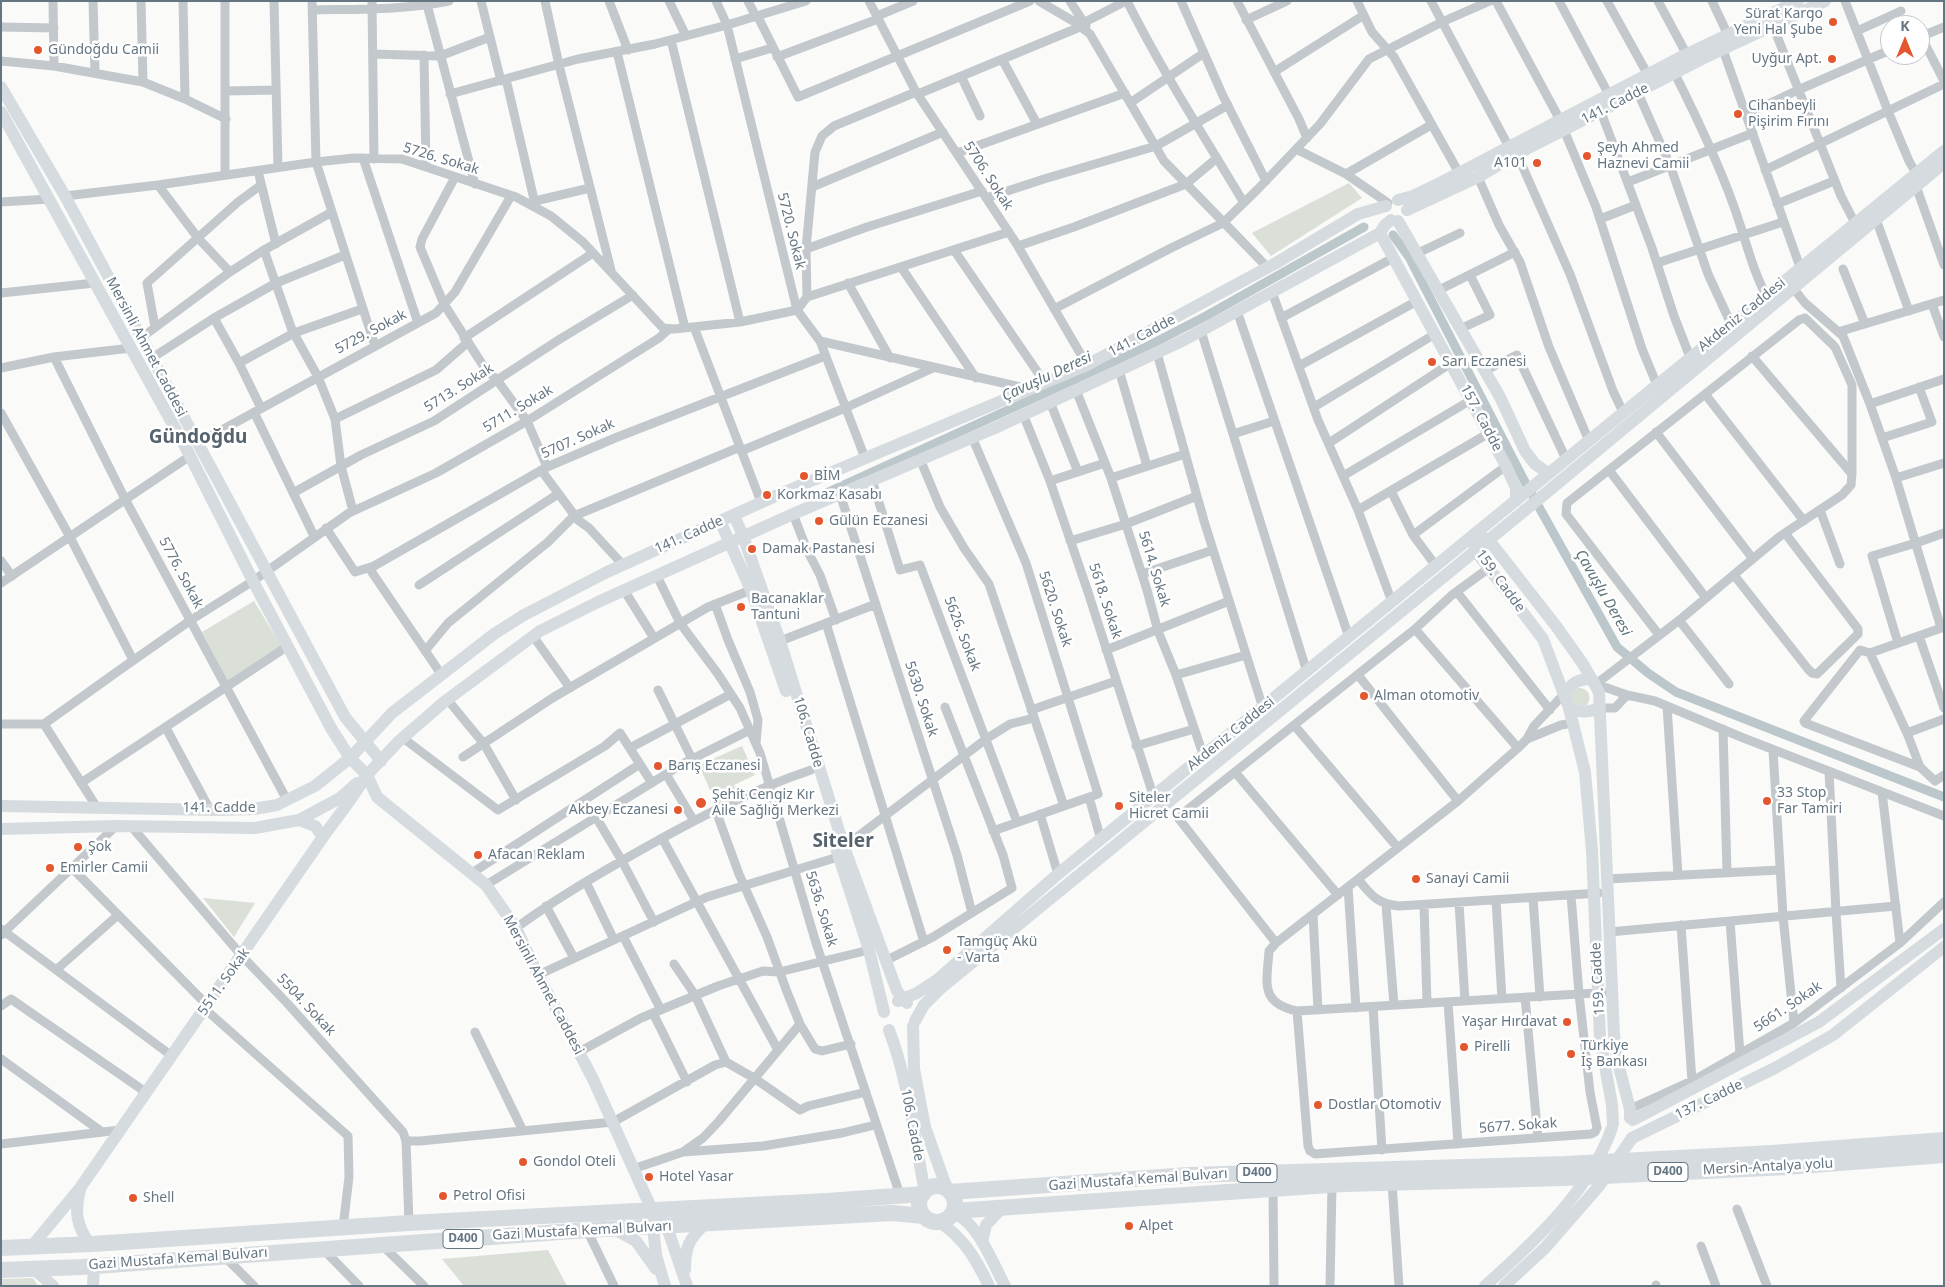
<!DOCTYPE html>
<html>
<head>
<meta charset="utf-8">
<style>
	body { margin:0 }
	#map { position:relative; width:1945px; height:1287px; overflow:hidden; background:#fafaf8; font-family:"Noto Sans",sans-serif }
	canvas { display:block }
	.frame { position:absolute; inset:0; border:2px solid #657683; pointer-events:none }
	.north { position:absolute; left:1880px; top:15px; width:50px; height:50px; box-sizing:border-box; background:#fff; border:1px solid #c1c8cd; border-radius:50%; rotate:0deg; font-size:14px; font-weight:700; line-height:20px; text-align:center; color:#657683 }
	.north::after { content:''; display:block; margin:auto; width:18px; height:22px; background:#e4572e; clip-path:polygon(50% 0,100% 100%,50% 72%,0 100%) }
</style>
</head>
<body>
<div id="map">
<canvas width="1945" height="1287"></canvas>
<div class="frame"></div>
<div class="north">K</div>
</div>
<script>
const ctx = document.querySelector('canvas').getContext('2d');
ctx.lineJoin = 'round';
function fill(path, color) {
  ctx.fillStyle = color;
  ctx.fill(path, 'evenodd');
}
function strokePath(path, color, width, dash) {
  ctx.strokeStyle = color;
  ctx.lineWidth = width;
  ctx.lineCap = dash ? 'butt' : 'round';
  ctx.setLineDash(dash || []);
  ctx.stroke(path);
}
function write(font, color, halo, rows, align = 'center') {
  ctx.font = font + ' "Noto Sans",sans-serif';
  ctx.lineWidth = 5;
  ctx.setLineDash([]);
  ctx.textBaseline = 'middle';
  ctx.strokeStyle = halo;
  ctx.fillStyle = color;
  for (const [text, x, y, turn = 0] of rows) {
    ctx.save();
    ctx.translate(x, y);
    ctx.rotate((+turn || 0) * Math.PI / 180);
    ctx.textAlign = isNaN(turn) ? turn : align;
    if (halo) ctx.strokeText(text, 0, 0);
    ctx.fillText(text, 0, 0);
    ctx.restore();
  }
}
const green = new Path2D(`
	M1349 183 1362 198 1271 256 1252 233Z
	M254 601 285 652 229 683 202 632Z
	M1577 688C1588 687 1593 696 1587 705L1575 707 1570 695Z
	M742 746 755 775 734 785 739 796 717 806 699 765Z
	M203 898 255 903 234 937Z
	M548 1250 567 1286H464L442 1259Z
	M33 1278 38 1286H1V1279Z`);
const canal = new Path2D(`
	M1393 235 1409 257 1525 482 1617 647 1648 673 1676 692 1944 797
	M824 494 1146 347 1206 316 1364 227`);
const street = new Path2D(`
	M53 1 54 66
	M93 1 95 72
	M141 1 143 82
	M183 1 185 99
	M225 1V174
	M274 1 278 167
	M312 1 316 162 375 346
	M372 1 374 159
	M426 1 475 184
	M481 1 501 81
	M545 1 559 65 611 270
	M609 1 628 50
	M669 1 686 36
	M716 1 727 25 797 310 820 341 865 458
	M748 1 756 17
	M869 1 916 92 1016 243 1087 365
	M1039 1 1073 21 1090 34 1164 161 1268 268
	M1070 1 1086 26
	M1127 1C1162 71 1204 136 1244 203
	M1181 1 1223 96 1266 181
	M1237 1 1299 119 1307 138
	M1357 1 1372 32 1394 57 1459 173
	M1431 1 1509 147
	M1496 1 1560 120
	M1559 1 1609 95
	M1607 1 1648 75
	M1658 1 1687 55
	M1712 1 1728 35
	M1845 1 1888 111 1909 161 1916 173
	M313 10C358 9 404 10 449 1
	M877 16 913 1
	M758 17 798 97 1030 1
	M1246 20 1287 1
	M1083 23 1126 1
	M1773 26 1841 196 1855 223
	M1 27 54 28
	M1857 31 1901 11
	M1921 36 1944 81
	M1920 37 1944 27
	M671 40 740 322
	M1723 50 1800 267
	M617 52 685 328
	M373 54 440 56 490 37
	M424 55 426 167
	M777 57 878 19
	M735 59 772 48
	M1002 59 1037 124
	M1 61 54 66 143 82 185 99 226 119
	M1274 72 1364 15
	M1675 74C1696 116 1717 159 1733 204 1745 236 1752 271 1769 301
	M961 76 980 116
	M506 79 536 208
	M225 91 276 90
	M1638 93 1670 165 1708 274 1731 324
	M450 94 578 59 655 44 727 25 806 1
	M918 94 1080 27
	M1130 103 1204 53
	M1601 112 1652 248 1674 316 1690 357
	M1747 114 1798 90 1890 50
	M1564 130 1596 207 1642 349 1657 385
	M1296 149 1346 174 1388 203
	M957 153 1125 93
	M1517 154 1570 274 1613 391 1623 412
	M363 158 418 323
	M1765 170 1944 84
	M258 171 276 244
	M1346 174 1431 125
	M455 177 422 239 420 247 444 304 484 367 497 380 527 421 547 467
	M1478 177 1499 225 1520 262 1549 347 1589 441
	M1628 182 1753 133
	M158 185 198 238 230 272
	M1916 186 1944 265
	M812 187 943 132
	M65 196 158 185 316 162 354 158 402 159 516 197 551 216 583 242 663 328 674 329 740 322 797 310
	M986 198 1044 179 1156 146 1228 105
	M535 201 590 188
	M1 202 49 199
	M1777 204 1834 181
	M1600 219 1636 205
	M1876 219 1909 311
	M1018 246 1074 227 1186 184 1217 158
	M806 249 867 227 982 191
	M264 250 292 330 318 377 335 419 341 466 353 511
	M954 250 1045 383
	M1418 253 1460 233
	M1657 263 1783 222
	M901 267 976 378
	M1843 269 1865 324
	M848 283 890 358
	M1793 288 1805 303 1843 336 1870 404 1896 478 1941 628
	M1439 290 1515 252
	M1272 292 1318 420 1358 510 1392 602
	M1 293 95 283
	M807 297 1009 232
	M1932 304 1944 337
	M1054 309 1171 248 1223 223 1257 190 1320 124 1369 59 1442 22 1490 1
	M797 310 807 297 806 249 815 152 822 136 834 126 916 92
	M1237 311 1349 637
	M214 318 239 363 261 408
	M1281 318 1393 258
	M155 327 147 283 238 202 261 185
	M694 327 761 502
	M1460 329 1490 315 1470 275
	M1201 331 1307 672
	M1838 332 1944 300
	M141 338 230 272 264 250 332 212
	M464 338 593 253
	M820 341 1029 389
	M1157 353 1204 521 1263 708
	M1752 356 1852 474
	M54 357 125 499 287 800
	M152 358 214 318 276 283 345 255
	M239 363 294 333 362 309
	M1299 366 1417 301
	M1 368 54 357 131 348
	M1119 370 1147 466
	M1484 371 1517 355 1566 459
	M1076 390 1111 478 1147 590 1158 631 1176 675 1204 757
	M1705 394 1804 521
	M1050 402 1078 472
	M1870 404 1944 379
	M1314 407 1435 334
	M254 412 314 536
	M1 413 70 537 133 660
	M1023 414 1050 481 1088 592 1154 798
	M335 419 436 370 467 343
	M1656 432 1753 559
	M1233 434 1274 421
	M972 437 1026 563 1098 794 993 831
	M1882 438 1932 422 1919 387
	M198 443 436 313 455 292 511 196
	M1329 443 1451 363
	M741 451 845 408 933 368
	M920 459 940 507 964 548 989 584 1064 806
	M541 470 578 520 589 528 623 565
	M1609 470 1706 598
	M1343 476 1471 400
	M1111 478 1185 454
	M1896 478 1944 463
	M872 480 900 570 920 565 1017 822
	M1050 481 1105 463
	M1391 491 1413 535 1436 566
	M293 493 361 455 434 421 560 339 633 295
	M840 494 957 855 972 913
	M1358 510 1489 433
	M1820 510 1840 564
	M793 514 807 550 820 575 836 620
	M326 528 355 572 374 566 547 467 615 438 825 356
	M1413 535 1506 466
	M1070 541 1126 524 1197 496
	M1 561 12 576
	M369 568 441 674
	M1142 574 1213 550
	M1734 575 1808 669 1812 673 1817 674 1858 634V629L1785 533
	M657 576 680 623 718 674 740 708 760 753 816 943 900 1195
	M1 583 190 456
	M419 585 558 494
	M624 590 654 638
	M1457 592 1550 710
	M715 604 728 640 750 692 758 720 756 743
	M1679 620 1729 684
	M826 623 924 942
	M1415 629 1518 748
	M533 636 570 688
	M1919 636 1944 708
	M780 641 876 604
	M1898 643 1872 556 1916 543 1944 533
	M1106 650 1229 601
	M425 651 448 623 548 542 574 516 740 447
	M1870 653 1907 733 1920 767 1935 781 1944 775
	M1176 675 1246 655
	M1358 675 1458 801
	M1596 684 1682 618 1779 537 1842 495 1851 485 1852 474V385L1835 347 1805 318 1799 320 1567 503 1566 514 1659 635
	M1596 684 1627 695 1655 701 1741 737 1944 816
	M658 690 692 759
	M1564 694 1534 726 1527 739 1518 748 1458 801 1276 943 1269 951C1267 982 1259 1003 1297 1011L1612 992
	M447 699 484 744 516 800
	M1667 706 1678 875
	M1599 708H1615L1627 695
	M1031 710 1116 681
	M1 724H44L121 669 191 620 253 581 349 513 436 473 527 421 659 338 669 329
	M44 724 96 806
	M1294 725 1398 848
	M166 728 210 810
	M1723 729 1727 872
	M1907 733 1944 719
	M403 738 498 810 605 746 620 733 652 783
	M1527 739 1561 725 1573 723
	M1136 746 1194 729
	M630 748 731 694
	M1773 750 1783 916 1794 1023
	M463 757 554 697 708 607 751 590
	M1920 767 1805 723 1804 721 1860 650 1870 653 1944 627
	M1829 771 1836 912 1841 988
	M1235 772 1338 895
	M666 774 694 821
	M81 783 288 646
	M1882 792 1900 943
	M1089 797 1101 840
	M716 811 739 874 767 937 787 992 800 1024 815 1049 822 1051 851 1044
	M1040 814 1058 874
	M596 817 622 861 654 922
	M131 826 242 956 287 1003 403 1132 406 1141 409 1223
	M662 838 778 1050
	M844 847 986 739 1010 724 1034 718
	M73 869 207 1005
	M472 873 640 764
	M1358 879C1371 895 1377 904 1399 906L1599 893
	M1607 879 1780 870
	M586 882 614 940
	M486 885 684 763 750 730
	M1348 887 1356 1008
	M1533 898 1540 997
	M1496 900 1502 999
	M1459 903 1465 1001
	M1386 905 1394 1005
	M1424 905 1427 1003
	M546 906 574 958
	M1313 915 1318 1010
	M1730 921 1740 1054
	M1681 925 1692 1081
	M516 928C555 899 597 875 639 851 694 820 751 790 811 770
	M1 929 172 1056
	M1609 932 1896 906
	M1 935 116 826
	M623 936 661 1010
	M1276 943 1179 819 1187 810 1415 629 1452 595 1489 568
	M885 961 933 937 1012 888 1003 855 945 707
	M674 964 695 995 726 1062
	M56 970 118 915
	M538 975 707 897 838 857
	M1525 997 1538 1138
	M1448 1002 1458 1144
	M1 1006 11 999 147 1093
	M1373 1007 1382 1150
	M205 1009 348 1136 349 1177 343 1227
	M1297 1011 1308 1146 1310 1151 1315 1154 1591 1134 1595 1132 1597 1128 1590 1092 1579 994 1571 895
	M653 1013 687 1082
	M475 1032 523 1131
	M579 1052 641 1018 718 986 763 971 779 972 869 950
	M1 1059 102 1132
	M1630 1109 1696 1079 1794 1023 1900 943 1944 902
	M406 1141H420L613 1122 715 1065 726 1062 754 1078 800 1110 808 1106 866 1092
	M1 1144 120 1130
	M683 1152 703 1138 719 1121 800 1024
	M633 1169 683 1152 763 1146 842 1133 875 1125
	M1392 1183 1399 1286
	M1273 1189 1274 1286
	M1737 1209 1767 1286
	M587 1230 614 1286
	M383 1246 424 1286
	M1701 1246 1716 1286
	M323 1249 359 1286
	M224 1256 254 1286
	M1330 1286 1332 1185
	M1656 1286V1285`);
const secondary = new Path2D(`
	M1 87 65 196 345 717 381 761
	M1 112 187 450 253 581 331 728 350 758 367 775 398 742 444 702 540 631 598 602 793 514 997 427 1184 340 1380 233 1385 225 1391 220
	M1398 200 1413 196 1436 185 1677 59 1798 1
	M1407 210 1478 177 1517 154 1708 56 1825 1
	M1398 221 1500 397 1525 451 1535 464 1548 473
	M1380 233 1506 466 1516 488V501
	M734 515 743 536 780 641 844 847 897 991 907 1003
	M720 521 751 590 786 691
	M1564 694C1572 683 1577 679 1592 679
	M1569 709C1581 712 1588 713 1599 708
	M367 775 377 797 486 885 516 928 538 975 593 1079 652 1210 667 1227 687 1286
	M1 806 219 810 254 809 277 805 315 786 350 758 392 713 494 634 524 615 607 572 780 494 1087 365 1276 263 1358 214 1386 206
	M299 820 315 826 323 837
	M1 829 116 826 255 828 299 820 340 798 357 783
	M837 851 869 950 884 1012
	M898 1001 917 993 937 980 1058 874 1944 151
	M915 1021 924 1005 941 988 1546 493 1944 163
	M913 1026 914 1069 925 1127 947 1189
	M889 1030C909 1082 914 1138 925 1192
	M1633 1120 1819 1022 1944 929
	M1613 1124 1612 1105 1600 1038 1592 851 1585 772 1569 708 1543 639 1475 550 1473 537 1488 539 1556 626 1583 664 1599 692 1614 1035 1618 1063 1630 1109V1118
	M80 1190C74 1212 77 1227 90 1244
	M953 1213C957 1215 963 1218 966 1221 982 1235 995 1267 1005 1286
	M652 1218 656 1255 665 1286
	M939 1222C964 1238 976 1259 989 1286
	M614 1229 636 1241 656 1269
	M982 1242 986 1225 1002 1208
	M32 1246 80 1188 323 837 351 799 367 775
	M34 1269 53 1286
	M685 1270C685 1246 689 1239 706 1223
	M93 1286 94 1265
	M1485 1286C1535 1241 1589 1192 1612 1128
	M1504 1286 1545 1248 1599 1186 1632 1138 1775 1068 1833 1035 1944 947`);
const highway = new Path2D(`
	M919 1204a18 18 0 1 1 36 0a18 18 0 1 1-36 0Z
	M950 1192 1189 1175 1566 1164 1772 1153 1944 1140
	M954 1211 1344 1184 1563 1178 1787 1167 1944 1155
	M1 1248 92 1244 409 1223 827 1201 923 1194
	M1 1270 82 1267 587 1230 892 1213 924 1216`);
const markers = [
	[1833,22,5,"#e4572e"],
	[38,50,5,"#e4572e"],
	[1832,59,5,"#e4572e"],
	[1738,114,5,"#e4572e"],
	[1587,156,5,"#e4572e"],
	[1537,163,5,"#e4572e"],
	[1432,362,5,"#e4572e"],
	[804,476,5,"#e4572e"],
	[767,495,5,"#e4572e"],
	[819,521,5,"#e4572e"],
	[752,549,5,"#e4572e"],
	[741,607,5,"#e4572e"],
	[1364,696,5,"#e4572e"],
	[658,766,5,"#e4572e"],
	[1767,801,5,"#e4572e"],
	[701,803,6,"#e4572e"],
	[1119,806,5,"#e4572e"],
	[678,810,5,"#e4572e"],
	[78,847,5,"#e4572e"],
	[478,855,5,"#e4572e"],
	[50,868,5,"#e4572e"],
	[1416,879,5,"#e4572e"],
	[947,950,5,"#e4572e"],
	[1567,1022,5,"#e4572e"],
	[1464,1047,5,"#e4572e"],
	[1571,1054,5,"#e4572e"],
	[1318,1105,5,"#e4572e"],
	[523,1162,5,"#e4572e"],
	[649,1177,5,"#e4572e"],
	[443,1196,5,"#e4572e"],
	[133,1198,5,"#e4572e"],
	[1129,1226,5,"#e4572e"]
];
const shields = [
	[1668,1172,40],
	[1257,1173,40],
	[463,1239,40]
];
const shieldNames = [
	["D400",1668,1172],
	["D400",1257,1173],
	["D400",463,1239]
];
const poiNames = [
	["Sürat Kargo",1823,14,"right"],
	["Yeni Hal Şube",1823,30,"right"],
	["Gündoğdu Camii",48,50],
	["Uyğur Apt.",1822,59,"right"],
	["Cihanbeyli",1748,106],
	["Pişirim Fırını",1748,122],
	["Şeyh Ahmed",1597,148],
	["Haznevi Camii",1597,164],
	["A101",1527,163,"right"],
	["Sarı Eczanesi",1442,362],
	["BİM",814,476],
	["Korkmaz Kasabı",777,495],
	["Gülün Eczanesi",829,521],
	["Damak Pastanesi",762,549],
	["Bacanaklar",751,599],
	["Tantuni",751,615],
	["Alman otomotiv",1374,696],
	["Barış Eczanesi",668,766],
	["33 Stop",1777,793],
	["Far Tamiri",1777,809],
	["Şehit Cengiz Kır",712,795],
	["Aile Sağlığı Merkezi",712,811],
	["Siteler",1129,798],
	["Hicret Camii",1129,814],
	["Akbey Eczanesi",668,810,"right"],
	["Şok",88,847],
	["Afacan Reklam",488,855],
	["Emirler Camii",60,868],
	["Sanayi Camii",1426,879],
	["Tamgüç Akü",957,942],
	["- Varta",957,958],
	["Yaşar Hırdavat",1557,1022,"right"],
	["Türkiye",1581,1046],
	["İş Bankası",1581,1062],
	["Pirelli",1474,1047],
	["Dostlar Otomotiv",1328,1105],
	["Gondol Oteli",533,1162],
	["Hotel Yasar",659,1177],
	["Petrol Ofisi",453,1196],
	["Shell",143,1198],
	["Alpet",1139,1226]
];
const streetNames = [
	["141. Cadde",1615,104,-27],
	["5726. Sokak",441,159,17],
	["5706. Sokak",988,176,57],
	["5720. Sokak",791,231,76],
	["Akdeniz Caddesi",1742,315,-39],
	["5729. Sokak",371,332,-28],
	["141. Cadde",1142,336,-28],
	["Mersinli Ahmet Caddesi",146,347,62],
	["5713. Sokak",459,388,-32],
	["5711. Sokak",518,409,-31],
	["157. Cadde",1481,418,62],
	["5707. Sokak",578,439,-24],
	["141. Cadde",689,535,-24],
	["5614. Sokak",1154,569,73],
	["5776. Sokak",181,573,62],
	["159. Cadde",1500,581,54],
	["5618. Sokak",1105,601,72],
	["5620. Sokak",1055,609,72],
	["5626. Sokak",962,634,69],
	["5630. Sokak",921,699,72],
	["106. Cadde",808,732,73],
	["Akdeniz Caddesi",1231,734,-39],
	["141. Cadde",219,808],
	["5636. Sokak",821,909,73],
	["159. Cadde",1598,979,-93],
	["5511. Sokak",224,982,-55],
	["Mersinli Ahmet Caddesi",543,985,62],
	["5504. Sokak",306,1005,47],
	["5661. Sokak",1788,1007,-34],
	["137. Cadde",1709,1100,-26],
	["106. Cadde",912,1125,79],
	["5677. Sokak",1518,1126,-4],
	["Mersin-Antalya yolu",1768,1167,-3],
	["Gazi Mustafa Kemal Bulvarı",1138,1180,-4],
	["Gazi Mustafa Kemal Bulvarı",582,1231,-3],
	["Gazi Mustafa Kemal Bulvarı",178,1259,-4]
];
const waterNames = [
	["Çavuşlu Deresi",1047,377,-25],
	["Çavuşlu Deresi",1603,593,60]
];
const districtNames = [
	["Gündoğdu",198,438],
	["Siteler",843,842]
];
fill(green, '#dadfd7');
strokePath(canal, '#bbc7cb', 9);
strokePath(street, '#c3c8cc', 9);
strokePath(secondary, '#d6dbdf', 12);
strokePath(highway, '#d6dbdf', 16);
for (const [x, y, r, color] of markers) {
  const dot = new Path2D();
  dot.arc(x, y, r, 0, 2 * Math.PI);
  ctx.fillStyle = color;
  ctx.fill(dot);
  strokePath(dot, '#fff', 2);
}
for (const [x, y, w] of shields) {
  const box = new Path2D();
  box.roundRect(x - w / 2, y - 9.5, w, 19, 4);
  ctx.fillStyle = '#fff';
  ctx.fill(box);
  strokePath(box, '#657683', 1);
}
write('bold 12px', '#657683', null, shieldNames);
write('14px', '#657683', '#fff', poiNames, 'left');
write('14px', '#657683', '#fff', streetNames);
write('italic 15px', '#60757c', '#fff', waterNames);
write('bold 19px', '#57646e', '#fff', districtNames);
</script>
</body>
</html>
